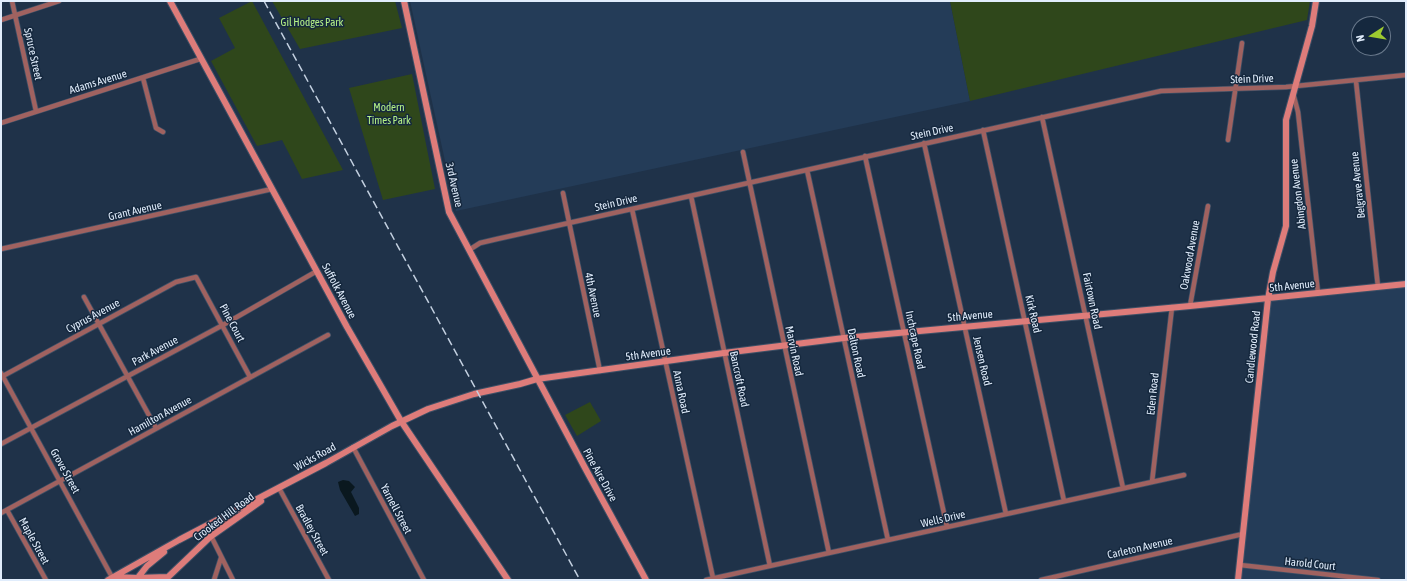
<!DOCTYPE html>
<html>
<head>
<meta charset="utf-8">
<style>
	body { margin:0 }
	#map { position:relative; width:1407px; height:581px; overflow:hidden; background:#1f3249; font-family:"Asap Condensed",sans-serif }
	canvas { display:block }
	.frame { position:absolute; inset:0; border:2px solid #e1edfc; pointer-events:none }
	.north { position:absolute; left:1351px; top:16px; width:40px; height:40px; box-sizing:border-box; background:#15283e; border:1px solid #67778a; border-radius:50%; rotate:258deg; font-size:11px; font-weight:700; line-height:16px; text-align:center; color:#e1edfc }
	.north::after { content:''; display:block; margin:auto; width:14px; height:18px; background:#9dca30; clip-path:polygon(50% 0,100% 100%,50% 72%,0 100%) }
</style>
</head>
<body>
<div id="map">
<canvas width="1407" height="581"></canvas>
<div class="frame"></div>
<div class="north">N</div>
</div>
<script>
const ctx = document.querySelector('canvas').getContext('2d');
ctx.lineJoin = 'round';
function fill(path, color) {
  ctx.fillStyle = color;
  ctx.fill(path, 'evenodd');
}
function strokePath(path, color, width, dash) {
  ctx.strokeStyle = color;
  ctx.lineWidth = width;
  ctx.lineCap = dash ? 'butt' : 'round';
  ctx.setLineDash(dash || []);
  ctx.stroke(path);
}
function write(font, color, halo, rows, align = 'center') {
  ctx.font = font + ' "Asap Condensed",sans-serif';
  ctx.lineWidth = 3;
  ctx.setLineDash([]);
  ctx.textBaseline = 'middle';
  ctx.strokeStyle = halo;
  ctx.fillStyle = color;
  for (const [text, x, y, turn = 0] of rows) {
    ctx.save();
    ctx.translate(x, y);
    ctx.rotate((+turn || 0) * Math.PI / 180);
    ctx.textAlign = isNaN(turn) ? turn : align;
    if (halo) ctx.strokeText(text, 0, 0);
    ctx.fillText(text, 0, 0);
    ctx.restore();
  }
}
const built = new Path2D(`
	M410 1H950L970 101 456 211Z
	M1406 284V580H1238L1268 299Z`);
const green = new Path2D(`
	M252 1 343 170 302 179 282 140 257 146 211 61 235 48 219 18Z
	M272 1H395L402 28 300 49Z
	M950 1H1310L1307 20 970 101Z
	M412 74 435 189 383 200 349 88Z
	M590 402 601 421 577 436 565 415Z`);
const water = new Path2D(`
	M343 480 349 481 355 487 351 492 359 508V514L355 516 340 490 338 482Z`);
const street = new Path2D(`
	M12 1 36 111
	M1 20 59 1
	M143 78 156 128 163 132
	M1356 81 1378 287
	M1293 93 1298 112 1318 293
	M1042 117 1123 488
	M1 123 200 59
	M983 130 1064 501
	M1228 140 1242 43
	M924 143 1006 514
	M743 152 829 553
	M865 156 947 527
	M807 170 888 540
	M563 193 600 371
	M691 196 770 566
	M632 209 713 578
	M1 249 272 189
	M469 250 480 243 497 239 1161 91 1286 87 1406 75
	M84 297 156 428
	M1190 306 1208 206
	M1 373 112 577
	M1 377 176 282 196 277 250 377
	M1 444 223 325 317 271
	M353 447 424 580
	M1152 482 1172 307
	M279 488 329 580
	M7 510 46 580
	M1 513 328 335
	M1240 565 1378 580
	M214 580 221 558
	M233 580 209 532 234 514
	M706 580 1184 475
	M1041 580 1243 534`);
const secondary = new Path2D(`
	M170 1 347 327 401 421 508 580
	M404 1 449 212 584 466 646 580
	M114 577 137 578 168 577
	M108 580 179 540 326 463 392 426 428 409 474 394 520 384 537 379 724 353 844 338 1190 306 1406 284
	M136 580 147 566 164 552
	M165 580 210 537 261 501
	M1238 580 1268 299 1273 272 1286 226V120L1312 26 1316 1`);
const rail = new Path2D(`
	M264 1 580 580`);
const parkNames = [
	["Gil Hodges Park",312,23],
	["Modern",389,108],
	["Times Park",389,121]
];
const streetNames = [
	["Spruce Street",33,54,78],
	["Stein Drive",1252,79,-2],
	["Adams Avenue",98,82,-17],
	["Stein Drive",932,132,-12],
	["3rd Avenue",454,185,77],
	["Belgrave Avenue",1358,185,-96],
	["Abingdon Avenue",1298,194,-97],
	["Stein Drive",616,203,-13],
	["Grant Avenue",135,211,-13],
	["Oakwood Avenue",1190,255,-80],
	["5th Avenue",1292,286,-6],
	["Suffolk Avenue",339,291,62],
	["4th Avenue",593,295,78],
	["Fairtown Road",1092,301,78],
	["Kirk Road",1033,314,77],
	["Cyprus Avenue",93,316,-28],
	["5th Avenue",970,316,-5],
	["Pine Court",232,323,62],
	["Inchcape Road",915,340,78],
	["Candlewood Road",1253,347,-84],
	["Park Avenue",155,351,-28],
	["Marvin Road",794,351,78],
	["Dalton Road",856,353,78],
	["5th Avenue",648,354,-8],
	["Jensen Road",982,361,77],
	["Bancroft Road",739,379,78],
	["Anna Road",681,392,78],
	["Eden Road",1153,394,-84],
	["Hamilton Avenue",160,416,-29],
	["Wicks Road",315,457,-29],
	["Grove Street",65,471,61],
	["Pine Aire Drive",600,475,61],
	["Yarnell Street",396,509,62],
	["Crooked Hill Road",224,517,-37],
	["Wells Drive",943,519,-13],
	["Bradley Street",312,530,61],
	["Maple Street",34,541,61],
	["Carleton Avenue",1140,548,-13],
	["Harold Court",1310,564,6]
];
fill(built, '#243c58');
fill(green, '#2f471b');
fill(water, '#0a181f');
strokePath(street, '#3e5066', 6);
strokePath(secondary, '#3e5066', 8);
strokePath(street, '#a06260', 4.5);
strokePath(secondary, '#de7c7a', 6);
strokePath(rail, '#c3d0e0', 1.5, [8, 4]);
write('11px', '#b5f186', '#15283e', parkNames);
write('11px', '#e1edfc', '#15283e', streetNames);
</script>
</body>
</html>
